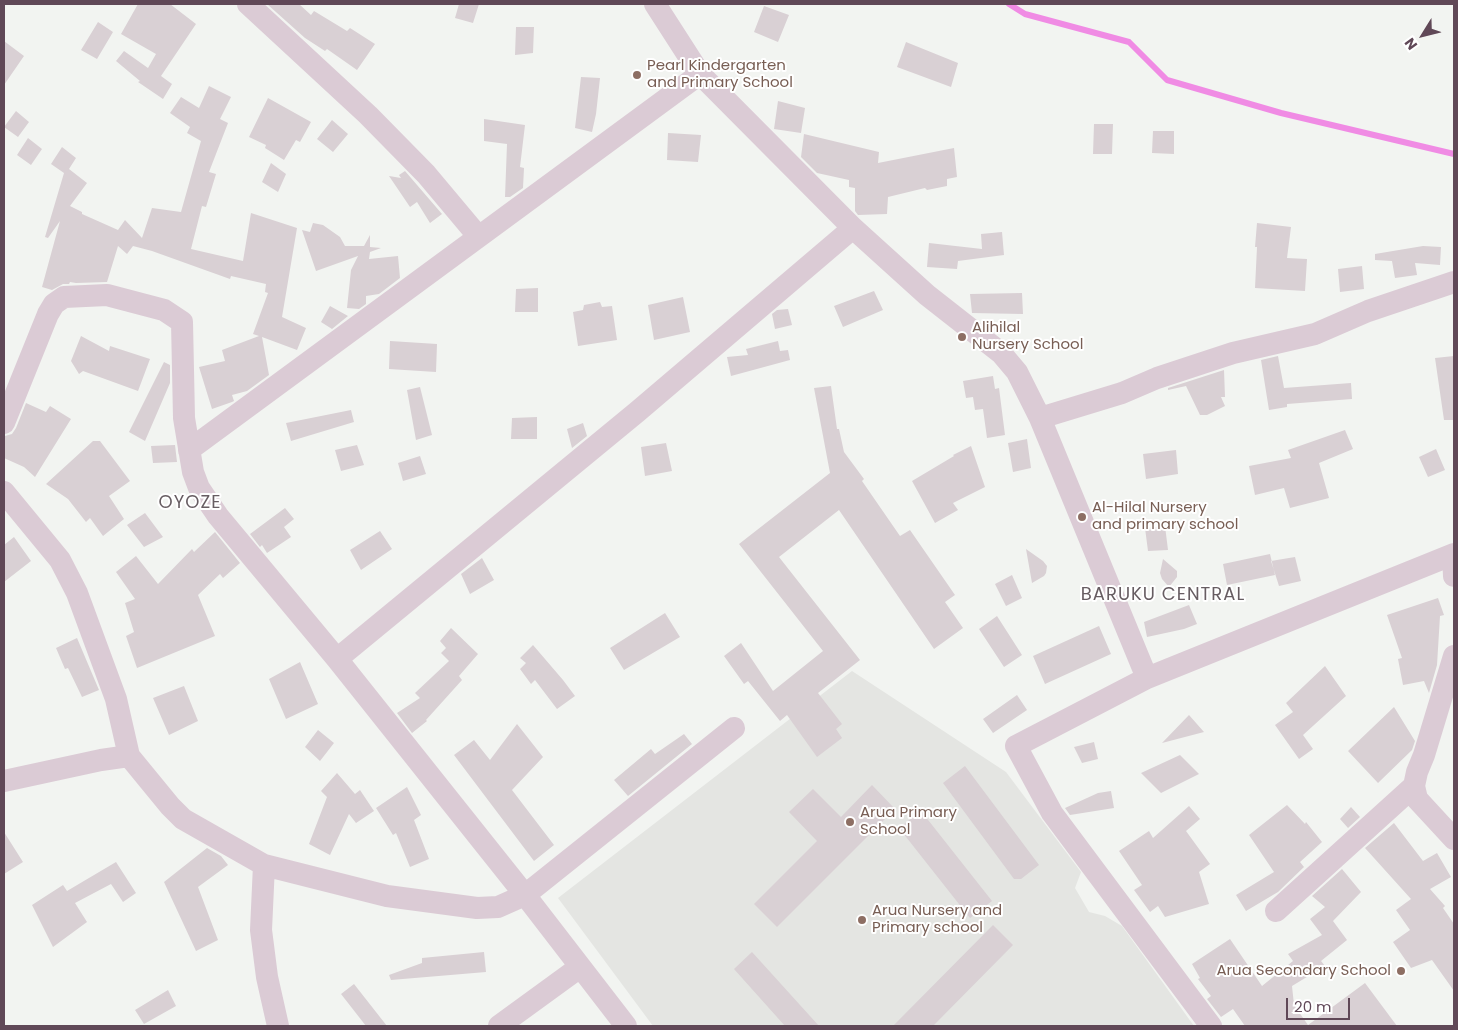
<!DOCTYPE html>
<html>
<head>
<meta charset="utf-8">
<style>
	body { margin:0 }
	#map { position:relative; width:1458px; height:1030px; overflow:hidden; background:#f2f4f1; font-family:Poppins,sans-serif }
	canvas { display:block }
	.frame { position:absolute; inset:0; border:5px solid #604857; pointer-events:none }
	.north { position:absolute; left:1398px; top:10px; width:50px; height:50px; -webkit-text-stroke:4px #fff; paint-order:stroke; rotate:234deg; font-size:14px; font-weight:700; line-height:20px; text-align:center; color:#604857 }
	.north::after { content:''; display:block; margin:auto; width:18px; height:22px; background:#604857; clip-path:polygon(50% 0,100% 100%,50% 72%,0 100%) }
	.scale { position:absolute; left:1286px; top:998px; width:64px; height:22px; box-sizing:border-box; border:2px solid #604857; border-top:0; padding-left:6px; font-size:15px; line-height:18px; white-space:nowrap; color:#604857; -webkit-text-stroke:4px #fff; paint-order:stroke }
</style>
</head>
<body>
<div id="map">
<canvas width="1458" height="1030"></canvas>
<div class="frame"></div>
<div class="north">N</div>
<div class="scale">20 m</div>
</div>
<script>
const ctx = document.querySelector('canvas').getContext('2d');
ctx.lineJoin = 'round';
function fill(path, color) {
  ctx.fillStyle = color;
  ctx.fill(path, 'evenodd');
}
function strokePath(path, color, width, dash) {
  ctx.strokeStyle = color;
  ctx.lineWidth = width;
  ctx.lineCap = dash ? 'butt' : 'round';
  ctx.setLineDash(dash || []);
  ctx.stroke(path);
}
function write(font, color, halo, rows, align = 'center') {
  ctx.font = font + ' Poppins,sans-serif';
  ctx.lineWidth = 4;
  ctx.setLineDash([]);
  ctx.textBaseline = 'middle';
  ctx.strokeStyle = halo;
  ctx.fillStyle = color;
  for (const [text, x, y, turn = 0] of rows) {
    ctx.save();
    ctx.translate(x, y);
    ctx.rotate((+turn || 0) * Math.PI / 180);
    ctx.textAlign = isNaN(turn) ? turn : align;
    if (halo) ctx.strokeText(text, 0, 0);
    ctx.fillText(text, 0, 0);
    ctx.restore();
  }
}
const education = new Path2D(`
	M852 671 1006 772 1081 872 1075 888 1089 912 1105 916 1122 926 1194 1026H653L558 898Z`);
const stream = new Path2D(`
	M1009 4 1025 14 1129 42 1167 80 1281 113 1454 154`);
const building = new Path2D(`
	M138 4H170L196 24 161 76 172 84 163 99 138 82 140 81 116 61 124 51 148 68 156 54 121 34Z
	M267 4H299L311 15 314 11 347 31 350 28 375 44 357 70 327 49 325 51 305 38Z
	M459 4H479L473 23 455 18Z
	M764 6 789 15 778 42 754 32Z
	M98 22 113 32 97 59 81 50Z
	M516 27H534L533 53 515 55Z
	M4 41 24 56 4 85Z
	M906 42 958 63 951 87 897 67Z
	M581 77 600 78 596 114 592 132 575 128Z
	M209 86 231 97 220 119 228 123 209 172 216 174 206 207 202 206 191 249 243 261 251 213 297 228 282 317 306 328 297 350 262 337 269 375 247 391 232 395 234 401 232 402 212 409 199 367 225 361 222 350 259 336 253 334 268 293 265 292 266 284 231 276 230 279 152 251 133 246 127 254 118 246 107 282 76 283 70 282 69 284H63L52 290 42 287 60 221 48 238 45 237 64 173 51 164 62 147 76 158 69 169 87 183 70 206 82 212V214L118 230 125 220 142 238 152 208 181 212 201 141 187 133 190 127 170 113 181 97 199 108Z
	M268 98 311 122 300 142 296 140 284 160 265 148 266 145 249 137Z
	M778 101 805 108 801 133 774 129Z
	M16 111 29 122 18 137 4 127Z
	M484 119 525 125 520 167 524 168 523 188 510 197H505L507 144 484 141Z
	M332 120 348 134 333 152 317 139Z
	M1094 124H1113L1112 154H1093Z
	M1153 131H1174V154L1152 153Z
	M668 133 701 135 698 162 667 160Z
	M804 134 879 152 878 163 954 148 957 177 947 179V186L927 190 925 188 888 197 887 214 858 215 855 211V188L849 187V180L817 173 801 157Z
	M28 138 42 149 31 165 17 155Z
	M271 163 286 174 278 192 262 182Z
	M405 171 442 214 430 223 417 202 410 207 389 176 401 178 399 175Z
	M313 223 323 225 340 237 345 246H364L370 235V247L381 248 370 252 369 259 398 256 400 278 379 294 366 296V304L359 309 347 308 351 270 358 256 316 271 302 230 310 232Z
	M1257 223 1291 227 1287 258 1307 259 1305 291 1255 288 1257 247H1255Z
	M1002 232 1004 255 958 261 957 269 927 267 929 243 982 249 981 234Z
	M1423 246 1441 247 1440 265 1415 263 1417 275 1395 278 1392 261 1375 260V254Z
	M1362 266 1364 289 1340 292 1338 269Z
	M538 288V312H515L516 289Z
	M874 291 883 310 843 327 834 306Z
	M1022 293 1023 314 972 313 970 294Z
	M683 297 690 332 654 340 648 305Z
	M600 302 602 307 612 306 617 340 578 346 573 312 583 310 584 305Z
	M330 306 348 316 332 329 321 322Z
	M788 309 792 325 775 329 772 314 777 310Z
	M81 336 109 351 110 346 150 359 138 391 83 371 79 374 71 361Z
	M390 341 437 344 436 372 389 369Z
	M778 341 780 351 788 350 790 360 731 376 727 357 748 355 746 349Z
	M1278 356 1284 388 1351 383 1352 399 1287 404V407L1269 410 1261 360Z
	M1454 356V420H1444L1435 358Z
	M164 362 170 365V383L145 441 129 432Z
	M1224 370 1225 397H1221L1225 406 1207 415H1200L1186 386 1168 390V388Z
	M993 376 995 389 999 388 1005 435 987 438 983 409 975 410 973 397 966 398 963 381Z
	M831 386 837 429H839L844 452 864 479 862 481 900 536 910 530 955 595 945 602 963 628 934 649 839 510 779 557 860 660 818 693 842 724 836 729 842 738 817 757 787 715 780 721 748 681 744 684 724 656 741 643 773 691 823 651 739 544 830 473 814 388Z
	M420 387 432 435 416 440 407 390Z
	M26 403 46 412 50 406 71 419 35 477 24 467 4 458V440L5 436 12 434 16 428Z
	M351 410 354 422 291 441 286 423Z
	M537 417V439H511L512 418Z
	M583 423 587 436 572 448 567 429Z
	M1345 430 1353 449 1319 463 1329 498 1290 508 1284 488 1255 495 1249 466 1291 458 1288 450Z
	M1027 439 1031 468 1013 472 1008 443Z
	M93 441H100L130 481 109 496 124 519 103 536 90 518 86 522 68 499 46 484Z
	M666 443 672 471 645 476 641 447Z
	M175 445 177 462 153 463 151 446Z
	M357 445 364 465 341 471 335 450Z
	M971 446 985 487 953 503 958 510 935 523 912 481 954 456 953 455Z
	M1436 449 1445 470 1428 477 1419 457Z
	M1176 450 1178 474 1146 479 1143 454Z
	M420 456 426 474 403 481 398 463Z
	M285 508 294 519 284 527 291 537 267 553 262 545 260 547 250 534Z
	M145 513 163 537 144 547 127 525Z
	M1165 526 1168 550 1148 551 1145 528Z
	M380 531 392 549 361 570 350 550Z
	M215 532 240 563 223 578 220 574 198 595 215 636 137 668 126 636 134 632 125 603 135 599 116 572 136 556 158 584 192 549 194 552Z
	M14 537 31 561 4 582V545Z
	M1026 549 1043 561 1047 566 1046 573 1044 576 1032 583Z
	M1270 554 1275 575 1227 585 1223 564Z
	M1295 557 1301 581 1279 586 1271 561Z
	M482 558 494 580 470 594 461 574Z
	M1163 559 1177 571V577L1169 587 1162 579 1160 573Z
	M1012 575 1022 598 1006 606 995 584Z
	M1438 598 1444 615 1440 616 1437 665 1429 693 1424 681 1403 685 1398 659 1402 658 1387 615Z
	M1189 605 1197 624 1184 629 1147 637 1144 622Z
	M665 613 680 637 624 670 610 648Z
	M997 616 1022 655 1004 667 979 629Z
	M1099 626 1111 654 1045 684 1033 656Z
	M451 628 478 654 459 676 462 680 426 720 427 721 412 733 397 713 420 698 415 693 449 661 441 653 446 648 440 641Z
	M77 638 99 690 82 697 68 668 65 669 56 648Z
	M533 645 563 680 575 696 557 709 535 680 531 684 520 669 526 663 520 658Z
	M300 662 318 704 286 719 269 679Z
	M1325 666 1346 696 1303 735 1313 749 1299 759 1275 725 1293 712 1286 703Z
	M184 686 198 721 169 735 153 698Z
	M1017 695 1027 710 993 733 983 719Z
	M1394 707 1415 741 1412 750 1378 783 1348 751Z
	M1189 715 1204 732 1162 743Z
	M517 724 543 757 512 790 554 845 534 861 454 755 474 740 490 760Z
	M318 730 334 743 320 761 305 747Z
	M684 734 692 744 628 796 614 780 651 749 655 754Z
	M1094 742 1098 759 1082 763 1074 747Z
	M1180 755 1199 774 1161 793 1141 773Z
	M965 766 1039 865 1021 879H1014L943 783Z
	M337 773 355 794 360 790 374 811 356 823 349 814 330 855 309 844 327 797 321 791Z
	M872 785 895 809 777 927 754 904 817 841 789 812 813 789 841 817Z
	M407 787 421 815 414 820 429 859 410 867 396 833 393 835 376 808Z
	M1111 791 1114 808 1070 815 1065 808 1098 793Z
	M1287 805 1305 824 1306 822 1322 842 1300 862 1304 867 1278 892 1246 911 1236 895 1274 872 1249 835Z
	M1189 806 1200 819 1186 831 1210 864 1199 872 1209 904 1165 917 1158 906 1150 912 1134 890 1142 885 1119 851 1149 831 1153 838Z
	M1351 807 1360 817 1348 828 1340 819Z
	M921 811 992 901 970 918 899 828Z
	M1394 823 1423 861 1437 853 1451 877 1430 889 1445 906 1443 908 1454 924V991L1432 960 1411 968 1393 942 1410 930 1396 910 1411 899 1365 848Z
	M4 832 23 862 4 874Z
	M207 848 221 856 228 865 198 887 218 940 196 951 164 882Z
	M116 862 136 893 123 902 111 884 75 903 87 922 53 947 32 905 63 885 67 891Z
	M1342 869 1361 892 1333 921 1347 940 1321 961 1325 966 1292 986 1294 1005 1308 1025 1365 983 1397 1026H1245L1233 1009 1221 1017 1207 999 1211 996 1198 979 1200 978 1192 964 1230 939 1262 986 1293 961 1288 954 1322 935 1310 919 1325 907 1312 896Z
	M993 925 1013 945 933 1026H893Z
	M484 952 486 972 391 980 389 975 422 963V958Z
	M752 952 819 1026H785L734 969Z
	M354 984 387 1026H366L341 994Z
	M168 990 176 1006 144 1024 135 1010Z`);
const minor = new Path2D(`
	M248 4 368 115 426 174 478 236
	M655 4 700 74 853 228 927 295 1001 353 1017 372 1040 418 1147 678
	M1040 418 1122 393 1157 378 1233 353 1315 334 1368 311 1454 282
	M4 423 48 314 54 304 64 297 107 295 164 310 182 322 184 418 193 472 199 488 218 516 337 659 525 895 626 1026
	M189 450 700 74
	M4 492 60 560 77 593 116 699 129 756
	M1453 555 1454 576
	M1454 656 1424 755 1417 772 1414 786 1417 799 1454 839
	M337 659 637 412 853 228
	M4 781 101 760 129 756 170 806 183 819 264 865 387 896 477 908 498 907 525 895 734 728
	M264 865 261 930 267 977 278 1026
	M1276 911 1414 786
	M499 1026 580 967
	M1211 1026 1052 813 1016 746 1147 678 1454 554`);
const markers = [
	[637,75,5,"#8d6e63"],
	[962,337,5,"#8d6e63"],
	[1082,517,5,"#8d6e63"],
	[850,822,5,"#8d6e63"],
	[862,920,5,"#8d6e63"],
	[1401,971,5,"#8d6e63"]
];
const educationNames = [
	["Pearl Kindergarten",647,66],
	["and Primary School",647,83],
	["Alihilal",972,328],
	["Nursery School",972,345],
	["Al-Hilal Nursery",1092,508],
	["and primary school",1092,525],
	["Arua Primary",860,813],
	["School",860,830],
	["Arua Nursery and",872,911],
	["Primary school",872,928],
	["Arua Secondary School",1391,971,"right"]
];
const quarterNames = [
	["OYOZE",190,503],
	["BARUKU CENTRAL",1163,595]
];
fill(education, '#e4e5e2');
strokePath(stream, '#f08be4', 6);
fill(building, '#d9d0d4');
strokePath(minor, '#dbcbd5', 22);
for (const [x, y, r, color] of markers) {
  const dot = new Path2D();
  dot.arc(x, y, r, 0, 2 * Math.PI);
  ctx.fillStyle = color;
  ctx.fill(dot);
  strokePath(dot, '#fff', 2);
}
write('15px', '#785e54', '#fff', educationNames, 'left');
ctx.letterSpacing = '1px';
write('18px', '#675d62', '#fff', quarterNames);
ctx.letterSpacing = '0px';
</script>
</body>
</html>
